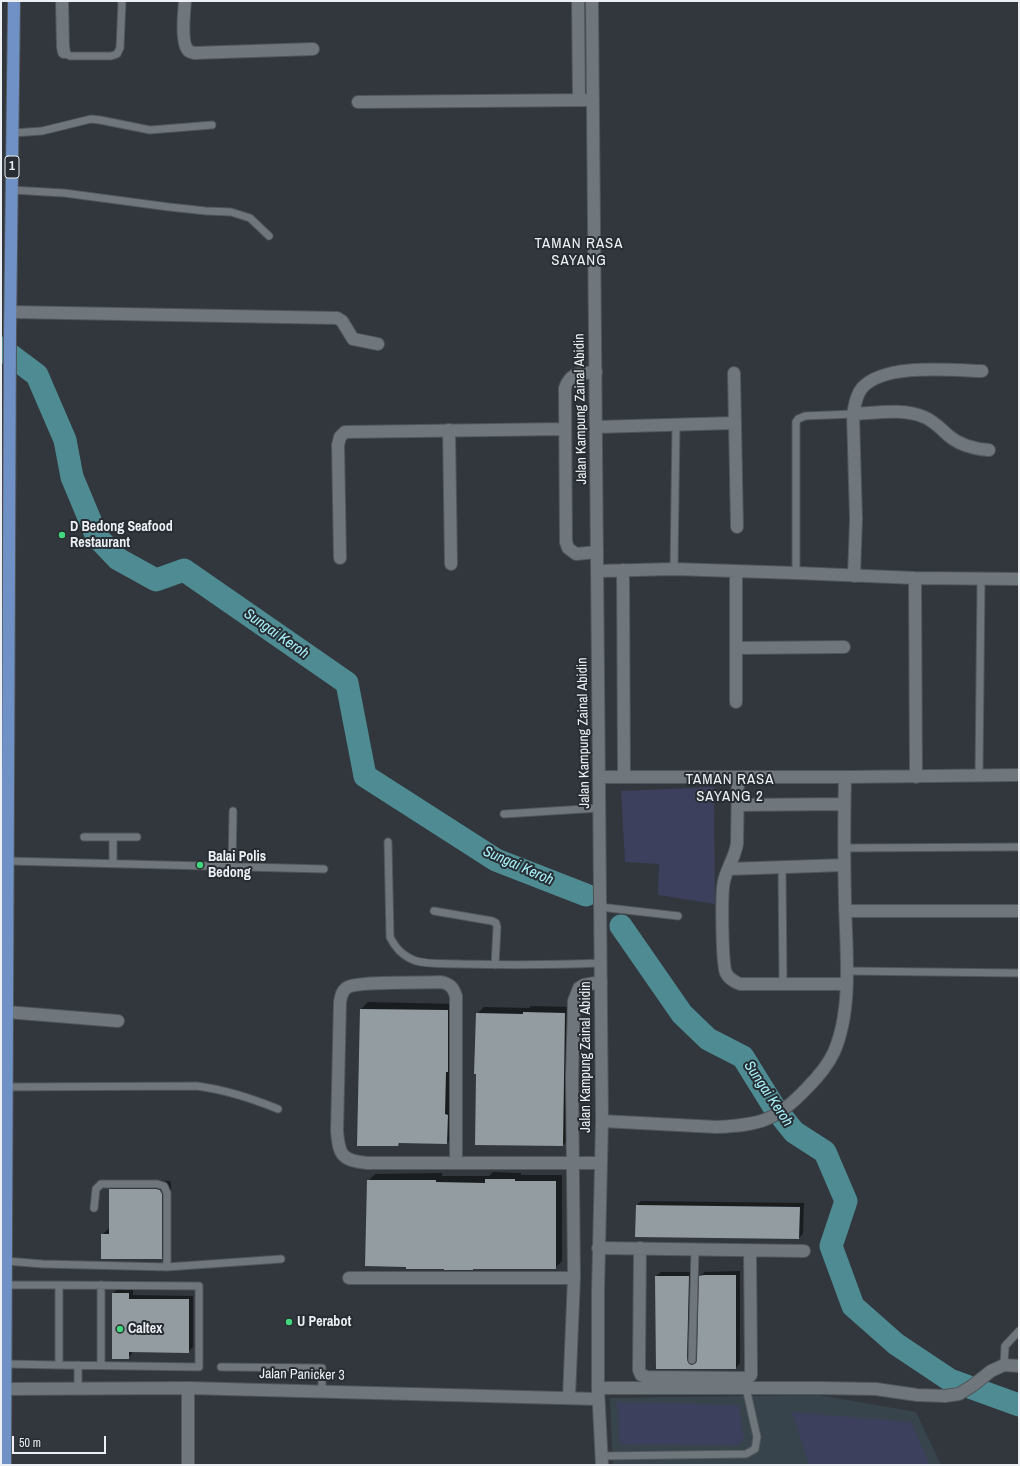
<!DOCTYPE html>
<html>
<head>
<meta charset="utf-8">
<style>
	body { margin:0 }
	#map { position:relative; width:1020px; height:1466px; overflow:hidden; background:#31373c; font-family:"Archivo Narrow",sans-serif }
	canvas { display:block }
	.frame { position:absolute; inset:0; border:2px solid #ecf0f4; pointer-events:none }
	.scale { position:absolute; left:12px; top:1436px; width:94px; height:18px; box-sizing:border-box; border:2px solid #ecf0f4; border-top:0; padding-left:5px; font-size:12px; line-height:14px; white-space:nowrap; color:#ecf0f4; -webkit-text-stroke:3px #272d32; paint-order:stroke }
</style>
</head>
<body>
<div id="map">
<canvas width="1020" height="1466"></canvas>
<div class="frame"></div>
<div class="scale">50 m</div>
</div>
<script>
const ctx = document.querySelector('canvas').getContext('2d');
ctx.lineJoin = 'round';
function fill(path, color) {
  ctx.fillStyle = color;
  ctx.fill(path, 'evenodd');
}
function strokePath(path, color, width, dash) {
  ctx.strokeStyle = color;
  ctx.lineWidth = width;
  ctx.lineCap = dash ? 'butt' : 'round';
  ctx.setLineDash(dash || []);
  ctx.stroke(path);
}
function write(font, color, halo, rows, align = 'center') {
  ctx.font = font + ' "Archivo Narrow",sans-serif';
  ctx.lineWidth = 4;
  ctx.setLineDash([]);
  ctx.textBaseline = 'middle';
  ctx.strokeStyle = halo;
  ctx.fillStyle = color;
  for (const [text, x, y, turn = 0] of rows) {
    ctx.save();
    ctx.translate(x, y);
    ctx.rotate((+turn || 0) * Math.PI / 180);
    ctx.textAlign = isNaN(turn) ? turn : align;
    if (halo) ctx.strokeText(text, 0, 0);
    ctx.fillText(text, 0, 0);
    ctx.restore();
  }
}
const built = new Path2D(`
	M818 1395 916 1412 941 1465H613L610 1398Z`);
const green = new Path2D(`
	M714 787 715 904 658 895 659 864 625 862 621 791Z
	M617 1402 739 1405 744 1440 737 1445 620 1444Z
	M792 1412 911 1422 930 1465H809Z`);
const shadow = new Path2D(`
	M368 1002 455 1004 454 1136 447 1143 401 1142 398 1145 361 1009Z
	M531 1006 572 1007 570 1138 563 1145 476 1144 477 1014 484 1007 529 1008Z
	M493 1172 521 1173V1175H562V1261L555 1268H475L473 1270 368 1181 375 1174 442 1173V1176H489Z
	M119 1180 170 1181 171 1184V1249L162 1258 102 1235 110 1227V1189Z
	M641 1201 804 1203 803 1234 799 1238 637 1205Z
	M740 1271V1363L736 1368H657L656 1276 661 1272H693V1360L698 1361 700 1276 705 1272ZM686 1355 691 1365H688L684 1356Z
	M118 1289H133V1295L193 1296V1347L188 1352 132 1351V1354L128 1358 113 1293Z`);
const river = new Path2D(`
	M1 348 37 375 65 440 72 477 97 537 118 559 156 580 184 570 347 683 365 776 496 860 586 895
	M621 926 682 1014 708 1039 743 1057 774 1107 794 1132 825 1152 846 1201 831 1246 853 1306 896 1344 950 1380 1019 1405`);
const building = new Path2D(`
	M360 1009 448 1010V1072H446L445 1114 448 1115 447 1144 399 1143 398 1146H357Z
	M523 1012 565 1013 563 1146 475 1145 476 1074H474L476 1013 523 1014Z
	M485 1179H515V1181H556V1269H473V1270H444V1269H406V1267L365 1266 367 1180H436V1182L485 1183Z
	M109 1189H156L160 1190 162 1194V1259H101V1234H109Z
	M636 1205 800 1207 799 1239 635 1237Z
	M704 1275H736V1369H656L655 1276H689L687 1360 689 1364 692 1365 696 1363 697 1360 699 1276Z
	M112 1293H129V1299H189V1353L129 1352V1359H112Z`);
const lane = new Path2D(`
	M64 52 70 56H111L117 54 120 48 122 1
	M13 133 42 131 91 119 100 120 150 130 212 125
	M12 190 64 193 169 207 206 211 231 212 250 218 269 236
	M674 569 676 424
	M796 573V422L798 419 805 416 853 414
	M979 775 981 579
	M504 814 600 808
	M84 837H137
	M388 842 390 937C396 949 403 956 416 961 431 965 448 963 462 964 508 965 555 965 601 963
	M845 848 1019 847
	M8 861 324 869
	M113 863V837
	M232 867 233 811
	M782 867 783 984
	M600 907 678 916
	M434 911 492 921 496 923 497 927 495 965
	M846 971 1019 973
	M3 1087 197 1086C227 1090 251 1098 278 1109
	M94 1208 96 1189 101 1184H157L164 1186 167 1193V1267
	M6 1261 43 1264 167 1267 281 1259
	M59 1285 199 1286V1367L59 1365
	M101 1285V1365
	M692 1360 695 1249
	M5 1364 59 1365V1285H6
	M1004 1365 1005 1346 1019 1331
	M221 1367 322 1368V1391
	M78 1388V1365
	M602 1456 746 1454 755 1449 757 1437 746 1388`);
const street = new Path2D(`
	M62 1 63 47 64 52
	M185 1C184 12 181 43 188 50 189 52 192 52 194 53L313 49
	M578 1 579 100
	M358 102 593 100
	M11 312 337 318 342 321 353 339 378 344
	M596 372C581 374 571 371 565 388L566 542 568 548 576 554 597 552
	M734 373 737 527
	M853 414C855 405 856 395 862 388 884 363 950 370 982 371
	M596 427 734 423
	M449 430 451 564
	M340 558 338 445 340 437 345 432 565 429
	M623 570 624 777
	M598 571 674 569 796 573 915 578 1019 579
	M854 576 856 519 853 414C876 413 903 408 924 417 934 421 941 429 949 436 961 446 974 449 989 450
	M915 578 916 777
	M736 648 844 647
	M736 702V572
	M600 777H845L1019 775
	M738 777 737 844C735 857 727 868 724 881 721 893 722 964 726 973 729 979 735 982 740 984H847
	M738 805 844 804
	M728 869 844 865
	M845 911H1019
	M7 1012 118 1021
	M602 1121 716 1127C760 1125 776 1121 807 1088 817 1078 828 1065 834 1052 853 1008 846 949 845 902 844 860 844 819 845 777
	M456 1162V996C453 987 450 984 441 982 425 983 358 981 348 987 342 990 341 996 340 1002L337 1131C339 1156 342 1160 367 1163H601
	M598 1248 804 1251
	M640 1248 639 1364V1370L641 1375 647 1377 748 1378 751 1375V1365L750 1250
	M349 1278H574
	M188 1388V1465
	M598 1388H821L876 1389 917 1395 945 1396 959 1394 972 1386 991 1371 1004 1365 1019 1366
	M5 1389 188 1388 598 1399
	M569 1397 574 1278 572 1078 574 1001 579 988 584 985 601 982`);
const secondary = new Path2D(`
	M592 1 602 1121 598 1291V1388L602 1465`);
const primary = new Path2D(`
	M5 1465 10 332 14 1`);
const markers = [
	[62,535,4,"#41d77c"],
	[200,865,4,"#41d77c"],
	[289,1322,4,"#41d77c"],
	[120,1329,4,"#41d77c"]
];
const shields = [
	[12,167,14]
];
const shieldNames = [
	["1",12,167]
];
const streetNames = [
	["Jalan Kampung Zainal Abidin",581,409,-91],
	["Jalan Kampung Zainal Abidin",584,733,-91],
	["Jalan Kampung Zainal Abidin",586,1057,-90],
	["Jalan Panicker 3",302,1375,1]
];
const poiNames = [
	["D Bedong Seafood",70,527],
	["Restaurant",70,543],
	["Balai Polis",208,857],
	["Bedong",208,873],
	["U Perabot",297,1322],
	["Caltex",128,1329]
];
const neighbourhoodNames = [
	["TAMAN RASA",579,244],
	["SAYANG",579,261],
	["TAMAN RASA",730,780],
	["SAYANG 2",730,797]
];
const waterNames = [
	["Sungai Keroh",276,634,35],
	["Sungai Keroh",518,866,24],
	["Sungai Keroh",768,1094,56]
];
fill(built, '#38444c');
fill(green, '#3c405c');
fill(shadow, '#0007');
strokePath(river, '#4e8b92', 23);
fill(building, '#939da1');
strokePath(lane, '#505559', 9);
strokePath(street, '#505559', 14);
strokePath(secondary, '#505559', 14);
strokePath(primary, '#505559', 14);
strokePath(lane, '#6f777c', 7);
strokePath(street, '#6f777c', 12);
strokePath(secondary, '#6f777c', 12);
strokePath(primary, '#7091c6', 12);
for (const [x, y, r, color] of markers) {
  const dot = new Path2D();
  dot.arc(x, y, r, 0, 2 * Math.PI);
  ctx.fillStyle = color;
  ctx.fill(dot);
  strokePath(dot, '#272d32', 1.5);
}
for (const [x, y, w] of shields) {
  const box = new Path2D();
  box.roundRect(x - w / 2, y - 11, w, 22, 3);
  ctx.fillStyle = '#272d32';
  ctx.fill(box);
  strokePath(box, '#ecf0f4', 1);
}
write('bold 13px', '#ecf0f4', null, shieldNames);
write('14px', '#ecf0f4', '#272d32', streetNames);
write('bold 14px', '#ecf0f4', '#272d32', poiNames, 'left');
ctx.letterSpacing = '1px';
write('15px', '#ecf0f4', '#272d32', neighbourhoodNames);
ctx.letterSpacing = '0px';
write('italic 15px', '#a6f1fb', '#272d32', waterNames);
</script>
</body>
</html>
